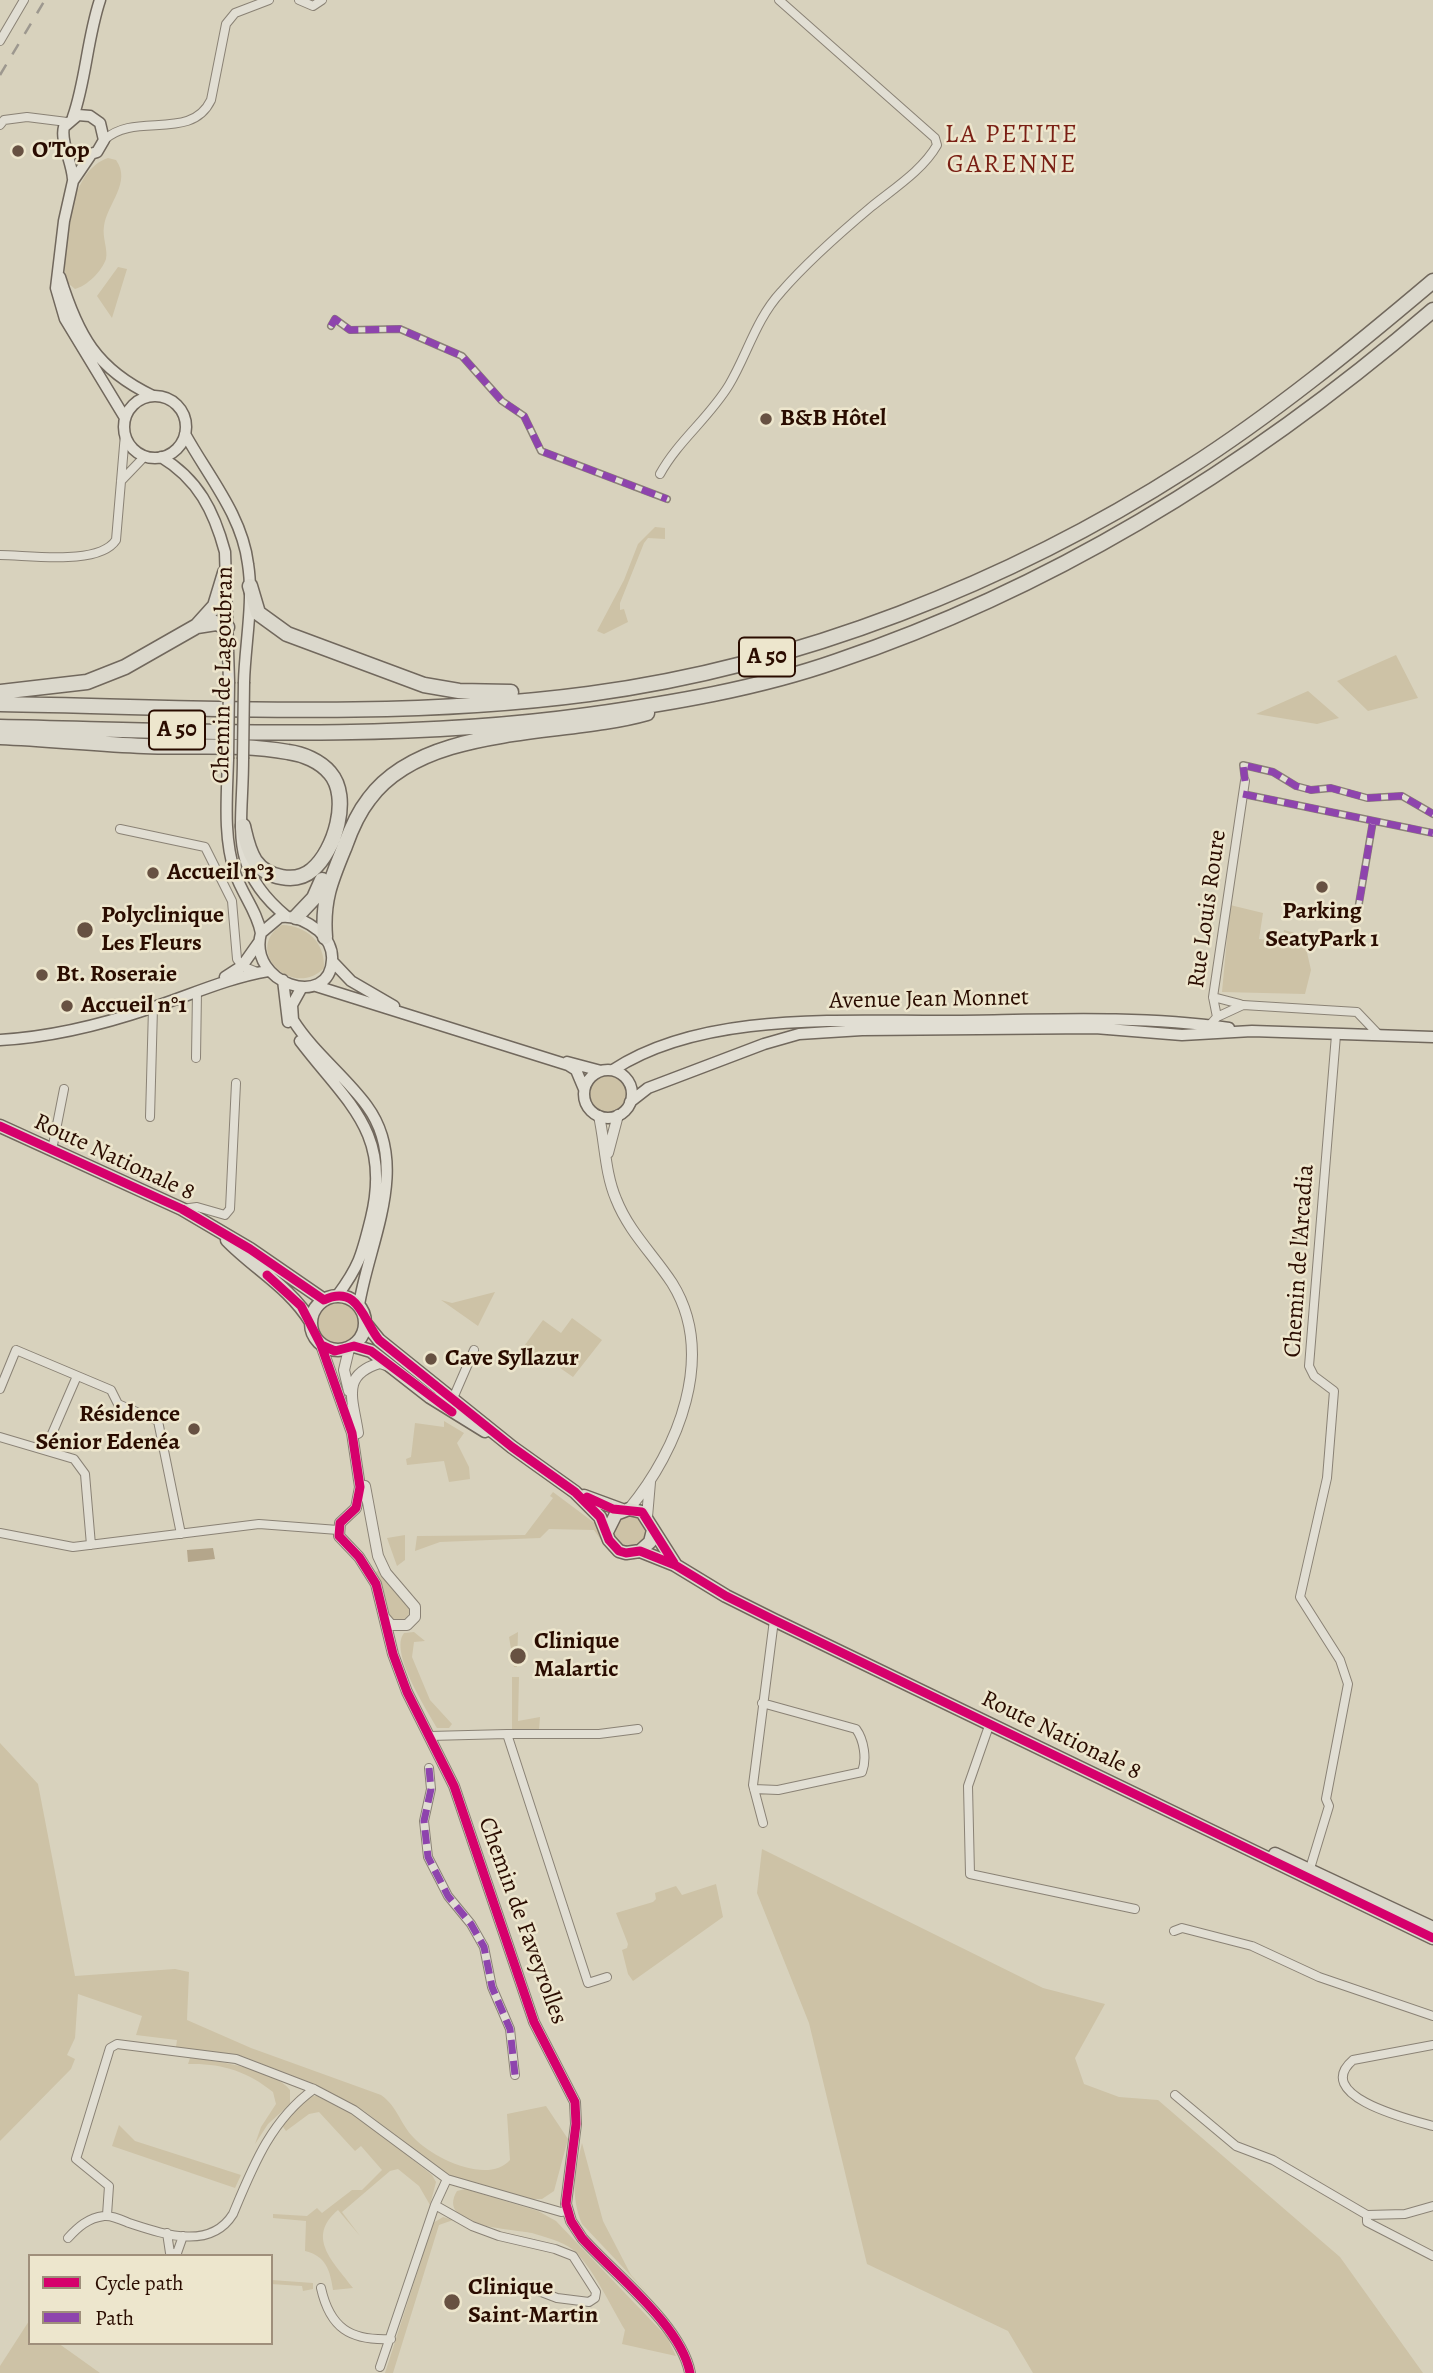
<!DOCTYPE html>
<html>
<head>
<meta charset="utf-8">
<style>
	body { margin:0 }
	#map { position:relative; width:1433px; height:2373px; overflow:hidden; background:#d8d2bd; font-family:Alegreya,serif }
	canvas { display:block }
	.legend { position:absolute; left:28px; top:2254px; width:245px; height:91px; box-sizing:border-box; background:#ede6cd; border:2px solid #9f8f7b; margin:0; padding:9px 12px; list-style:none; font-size:21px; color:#2a0c00 }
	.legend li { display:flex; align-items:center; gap:14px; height:35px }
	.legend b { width:35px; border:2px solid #9f8f7b }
</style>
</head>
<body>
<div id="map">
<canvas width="1433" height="2373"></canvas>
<ul class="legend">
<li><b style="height:9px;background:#d6006c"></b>Cycle path</li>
<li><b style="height:9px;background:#8e44ad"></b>Path</li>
</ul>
</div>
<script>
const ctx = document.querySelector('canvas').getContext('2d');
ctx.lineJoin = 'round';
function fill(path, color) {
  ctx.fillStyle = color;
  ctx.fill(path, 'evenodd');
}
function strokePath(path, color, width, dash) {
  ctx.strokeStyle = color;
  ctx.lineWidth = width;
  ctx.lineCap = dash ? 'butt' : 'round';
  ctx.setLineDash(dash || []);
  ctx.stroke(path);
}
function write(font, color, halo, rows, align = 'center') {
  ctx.font = font + ' Alegreya,serif';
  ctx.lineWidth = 5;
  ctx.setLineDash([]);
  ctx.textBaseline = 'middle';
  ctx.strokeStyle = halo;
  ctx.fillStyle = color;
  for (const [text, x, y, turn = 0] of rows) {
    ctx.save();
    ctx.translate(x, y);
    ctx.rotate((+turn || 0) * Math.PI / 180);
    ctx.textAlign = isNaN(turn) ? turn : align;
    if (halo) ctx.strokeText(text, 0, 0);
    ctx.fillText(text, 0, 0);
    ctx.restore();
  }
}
const green = new Path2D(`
	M108 158 116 160C132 182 107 204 104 226 102 237 108 249 106 259 102 271 87 286 75 289L68 283 65 272C65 238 70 170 108 158Z
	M118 267 127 269 112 318 97 296Z
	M655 527 665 528V539L648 538 644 543 620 603V610L624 609 628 622 604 634 597 631 624 580 638 544Z
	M1396 655 1418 698 1368 711 1337 681Z
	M1308 691 1339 718 1317 724 1256 714Z
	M1230 905 1263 913 1259 939 1282 941 1284 930 1303 935 1311 970 1305 994 1222 992Z
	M282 925C307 926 325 942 324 968 293 1000 242 950 282 925Z
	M589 1094a19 19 0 1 1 38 0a19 19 0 1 1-38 0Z
	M495 1292 478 1326 441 1300 452 1303Z
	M318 1324a21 21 0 1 1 42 0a21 21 0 1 1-42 0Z
	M572 1318 602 1340 573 1377 553 1363 551 1365 541 1358 538 1360 522 1349 543 1320 561 1333Z
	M444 1421 464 1433 457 1443 469 1467 470 1479 449 1482 444 1461 407 1465 406 1459 411 1457 415 1423 444 1427Z
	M553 1492 600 1527 601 1540 594 1530 549 1529 540 1538 440 1542 415 1551 417 1536 525 1535 553 1498 550 1496Z
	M613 1531a17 17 0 1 1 34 0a17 17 0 1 1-34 0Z
	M405 1535V1560L397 1566 387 1538Z
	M381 1569 410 1604V1613L403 1621 392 1619 389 1615 374 1573Z
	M414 1632 425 1641 414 1642 412 1657 430 1700 452 1724 449 1728H437C426 1708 389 1652 404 1633Z
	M518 1632 517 1667H514L509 1637Z
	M512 1677H519L518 1721 540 1717 539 1730H512Z
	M0 1743 38 1784 75 1976 175 1969 189 1972 187 2020 251 2048 381 2095C398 2107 400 2124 414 2138 433 2158 488 2185 510 2160L507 2114 546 2106 568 2139 554 2191 542 2199H527L448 2175 364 2111 315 2085 242 2056 176 2047 177 2040 136 2035 142 2016 78 1994 75 2038 67 2055 75 2059 71 2069 0 2141Z
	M762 1849 1043 1988 1105 2004 1075 2058 1084 2084 1119 2097 1158 2100 1340 2257 1423 2373H1033L1008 2331 867 2264 809 2023 757 1893Z
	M716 1884 723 1917 633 1981 628 1974 622 1950 627 1948 628 1944 616 1913 653 1902 656 1899 655 1893 676 1886 682 1895Z
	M190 2058C217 2061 273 2068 290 2090V2104L268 2124 255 2144 261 2127 276 2104 273 2092C247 2071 221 2063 188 2064Z
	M308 2096H317L364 2121 432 2175 436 2182 430 2205 419 2186 398 2169 390 2171 342 2212 360 2236 338 2210C305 2238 334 2262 353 2288L333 2290C330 2270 326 2256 305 2251L306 2221 273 2218V2214L307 2216 317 2208 322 2213 352 2190H362L382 2170 361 2146 355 2151 319 2112 309 2114 286 2131 281 2124Z
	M119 2125 135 2141 241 2175 235 2188 112 2146Z
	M582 2143 603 2221 631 2275 651 2297 582 2224C570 2195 575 2172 582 2143Z
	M465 2189 538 2211 556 2221 667 2337 676 2356 622 2344 625 2330C611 2307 592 2265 572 2249 562 2241 544 2237 532 2233 513 2229 435 2227 457 2191Z
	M443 2217 453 2220 439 2225 393 2373H385L433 2223Z
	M271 2280 313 2283V2289L303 2291 302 2286 271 2284Z
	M29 2321 30 2343H58L100 2373H0V2366Z`);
const water = new Path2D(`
	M213 1548 215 1559 188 1562 187 1550Z`);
const pedestrian = new Path2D(`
	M331 326 335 319 350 330 400 329 462 356 502 401 524 416 541 451 667 499
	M1245 781 1243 765 1273 772 1296 786 1311 790 1331 788 1367 798 1402 796 1433 814
	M1243 794 1433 833
	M1356 921 1373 821`);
const minor = new Path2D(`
	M299 0 313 6 322 0
	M0 41 24 0
	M0 125 4 120 27 117 67 122
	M104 140C135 111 191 142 211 100L226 24 235 13 269 0
	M660 474C678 441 709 418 729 385 747 355 756 319 781 292 807 262 840 233 871 207 893 189 923 170 937 145L935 138 779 0
	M121 481 145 456
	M0 555C29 555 99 566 116 540L125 434
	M120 829 205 847 232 901 237 959 242 966 257 972
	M1213 997 1240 1004
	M1217 1017 1243 1005 1357 1012 1379 1035
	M1208 1027 1217 1017 1213 997 1245 781
	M196 1058 197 991
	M150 1117 153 1008
	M52 1150 64 1089
	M182 1209 197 1207 225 1215 230 1209 236 1083
	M0 1389 16 1350 111 1390 118 1404 158 1421 181 1534
	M451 1403 474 1350
	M0 1437 74 1459 85 1474 91 1545
	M45 1450 77 1376
	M0 1533 73 1547 259 1524 338 1530
	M990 1723 968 1786 970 1874 1135 1909
	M507 1734H599L638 1729
	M430 1736 507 1734 588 1983 607 1977
	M429 1768 431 1789 424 1821 428 1857 448 1896 471 1924 484 1947 492 1987 510 2029 515 2075
	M754 1789 778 1790 862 1772C867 1759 864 1740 856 1729L762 1703
	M763 1823 753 1785 774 1620
	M1308 1875 1329 1806 1326 1799 1348 1684 1340 1660 1300 1597 1327 1478 1334 1391 1314 1376 1309 1366 1336 1035
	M1174 1931 1182 1928 1252 1946 1319 1977 1433 2016
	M1433 2045 1353 2060C1311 2096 1411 2120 1433 2126
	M1175 2095 1236 2146 1273 2160 1367 2215 1405 2214 1433 2206
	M435 2205 472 2226 499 2236 555 2249 573 2256 596 2292 595 2298 589 2302 557 2298 536 2290
	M107 2215 109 2186 76 2159 110 2048 117 2044 236 2059 314 2089 354 2110 447 2179 561 2212 567 2211
	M1367 2215V2222L1433 2256
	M167 2233 170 2253H177L183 2236
	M68 2238C78 2227 88 2218 104 2216 112 2215 122 2220 129 2223 163 2234 210 2251 233 2214 253 2166 271 2120 314 2089
	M321 2288C330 2328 350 2341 391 2339
	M380 2367 435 2205 447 2179`);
const tertiary = new Path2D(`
	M599 1116C605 1143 605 1173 616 1199 629 1232 653 1254 672 1283 717 1355 678 1450 629 1509
	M608 1153 618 1115
	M321 1345 352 1433 360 1487 356 1508 340 1523 339 1536 359 1557 376 1584 393 1654 407 1692 454 1786 534 2022 575 2102 576 2124 566 2204 571 2221 582 2238C615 2275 681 2325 690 2373
	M349 1391 344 1370 349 1349
	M358 1433C353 1399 340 1375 380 1363L389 1366
	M365 1486 378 1556 386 1573 415 1607V1617L407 1625H391L385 1618
	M647 1517 650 1482`);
const secondary = new Path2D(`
	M73 117C86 80 87 39 100 0
	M68 149 84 156 97 152 104 140 100 123 90 116 78 115 64 127C60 141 72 162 73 179
	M90 156 73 181 64 221 56 288 65 319 125 418
	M60 277C78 335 96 369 153 396
	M124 427a31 31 0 1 1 62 0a31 31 0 1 1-62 0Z
	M185 434C208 476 242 515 248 564 254 602 245 644 244 682
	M161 457C198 479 214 511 225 552L229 682
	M228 759C227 797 223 837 235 873 242 894 257 911 261 933
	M243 759C243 829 227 867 286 916
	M280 917C295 915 307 921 319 931 327 938 333 949 332 960 330 1010 247 984 261 933Z
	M332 961 351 981 394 1006
	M225 977 242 966 259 942
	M283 980 288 1022
	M316 986 568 1065 576 1070 584 1089
	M302 987 292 1005 293 1020C313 1052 345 1076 367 1106 411 1166 369 1242 359 1305
	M0 1040C53 1037 101 1025 151 1008 191 995 227 978 268 971
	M300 1041C347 1103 392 1132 371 1218 362 1254 360 1265 337 1296
	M567 1062 601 1071
	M613 1070C704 1010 847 1022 952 1021 1044 1020 1137 1015 1229 1028
	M584 1094a24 24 0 1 1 48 0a24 24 0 1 1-48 0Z
	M630 1102 648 1088 764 1044 799 1034 862 1030 1095 1028 1182 1035 1252 1031 1433 1037`);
const primary = new Path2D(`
	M0 1126 182 1209 250 1249 324 1300
	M227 1240C254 1268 290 1287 311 1322
	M311 1323a27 27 0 1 1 54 0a27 27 0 1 1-54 0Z
	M366 1324 379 1340 512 1447 575 1492 600 1517 609 1540 619 1551 626 1553 640 1551 650 1542 653 1530
	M354 1346 371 1351 430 1397 485 1431
	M584 1496 622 1510
	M607 1532 616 1514 629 1509 642 1512 675 1564
	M640 1551 675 1565 726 1596 774 1620 1433 1938
	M1275 1854 1433 1928`);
const motorway = new Path2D(`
	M250 586 258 613 287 634 424 685 459 691 511 692
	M197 626 216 623 227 627
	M0 692 87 682 125 667 197 626 215 606 225 573
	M0 704C195 707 394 720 589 694 798 666 1009 583 1187 469 1273 414 1355 347 1433 281
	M0 727C195 731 394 742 588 715 671 703 757 689 837 661 1059 586 1256 462 1433 310
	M0 737C48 739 96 744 144 746 191 748 241 743 288 752 303 754 320 761 330 773 351 797 335 851 312 870 296 884 267 878 255 861 248 850 246 839 243 826
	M296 917 314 898 322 880
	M325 937C322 900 331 880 345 846 351 829 358 813 369 799 425 723 563 737 647 713`);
const rail = new Path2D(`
	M0 75 45 0`);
const secondaryBridge = new Path2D(`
	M228 759 229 682
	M243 759 244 682`);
const quiet = new Path2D(`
	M331 326 335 319 350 330 400 329 462 356 502 401 524 416 541 451 667 499
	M1245 781 1243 765 1273 772 1296 786 1311 790 1331 788 1367 798 1402 796 1433 814
	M1243 794 1433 833
	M1356 921 1373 821
	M429 1768 431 1789 424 1821 428 1857 448 1896 471 1924 484 1947 492 1987 510 2029 515 2075`);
const cycleway = new Path2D(`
	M0 1126 182 1209 250 1249 324 1300C358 1284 363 1320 379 1340L512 1447 575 1492 600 1517 609 1540 619 1551 626 1553 640 1551 675 1565 726 1596 774 1620 1433 1938
	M267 1275 301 1306 321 1345 335 1351 354 1346 371 1351 452 1412
	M321 1345 352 1433 360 1487 356 1508 340 1523 339 1536 359 1557 376 1584 393 1654 407 1692 454 1786 534 2022 575 2102 576 2124 566 2204 571 2221 582 2238C615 2275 681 2325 690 2373
	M587 1497 613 1509 642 1512 674 1563`);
const markers = [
	[18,151,7,"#675142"],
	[766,419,7,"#675142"],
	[153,873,7,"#675142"],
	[1322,887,7,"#675142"],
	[85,930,9,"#675142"],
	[42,975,7,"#675142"],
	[67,1006,7,"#675142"],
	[431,1359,7,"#675142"],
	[194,1429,7,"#675142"],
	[518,1656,9,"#675142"],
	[452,2302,9,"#675142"]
];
const shields = [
	[767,657,56],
	[177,730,56]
];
const shieldNames = [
	["A 50",767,657],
	["A 50",177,730]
];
const poiNames = [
	["O'Top",32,151],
	["B&B Hôtel",780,419],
	["Accueil n°3",167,873],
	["Parking",1322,912,"center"],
	["SeatyPark 1",1322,940,"center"],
	["Polyclinique",101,916],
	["Les Fleurs",101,944],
	["Bt. Roseraie",56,975],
	["Accueil n°1",81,1006],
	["Cave Syllazur",445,1359],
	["Résidence",180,1415,"right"],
	["Sénior Edenéa",180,1443,"right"],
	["Clinique",534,1642],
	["Malartic",534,1670],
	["Clinique",468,2288],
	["Saint-Martin",468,2316]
];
const streetNames = [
	["Chemin de Lagoubran",224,675,-89],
	["Rue Louis Roure",1208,909,-82],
	["Avenue Jean Monnet",929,1000,-1],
	["Route Nationale 8",114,1158,25],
	["Chemin de l'Arcadia",1300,1261,-86],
	["Route Nationale 8",1061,1736,26],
	["Chemin de Faveyrolles",522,1921,70]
];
const neighbourhoodNames = [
	["LA PETITE",1012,136],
	["GARENNE",1012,166]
];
fill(green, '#cdc2a6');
fill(water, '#b4a68b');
strokePath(pedestrian, '#8a8275', 8);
strokePath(minor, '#8a8275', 10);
strokePath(tertiary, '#8a8275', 12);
strokePath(secondary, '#71685d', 13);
strokePath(primary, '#71685d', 15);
strokePath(motorway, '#71685d', 17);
strokePath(pedestrian, '#e1ded3', 5);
strokePath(minor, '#e1ded3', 8);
strokePath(tertiary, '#e1ded3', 10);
strokePath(secondary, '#e1ded3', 10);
strokePath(primary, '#dbd8cc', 12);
strokePath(motorway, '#dbd8cc', 14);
strokePath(rail, '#9d988f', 2.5, [12, 12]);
strokePath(secondaryBridge, '#71685d', 13, []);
strokePath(secondaryBridge, '#e1ded3', 10);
strokePath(quiet, '#8e44ad', 7, [14, 7]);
strokePath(cycleway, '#d6006c', 9);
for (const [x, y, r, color] of markers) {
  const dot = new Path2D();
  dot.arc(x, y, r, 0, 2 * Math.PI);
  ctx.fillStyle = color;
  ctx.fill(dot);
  strokePath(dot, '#ede6cd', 2.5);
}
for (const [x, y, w] of shields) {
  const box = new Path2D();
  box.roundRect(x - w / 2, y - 19.5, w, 39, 5);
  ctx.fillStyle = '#ede6cd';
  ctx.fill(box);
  strokePath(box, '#2a0c00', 2);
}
write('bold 23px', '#2a0c00', null, shieldNames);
write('bold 24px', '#2a0c00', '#ede6cd', poiNames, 'left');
write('24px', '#2a0c00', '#ede6cd', streetNames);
ctx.letterSpacing = '2px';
write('26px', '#7a1f14', '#ede6cd', neighbourhoodNames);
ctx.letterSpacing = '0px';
</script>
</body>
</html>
